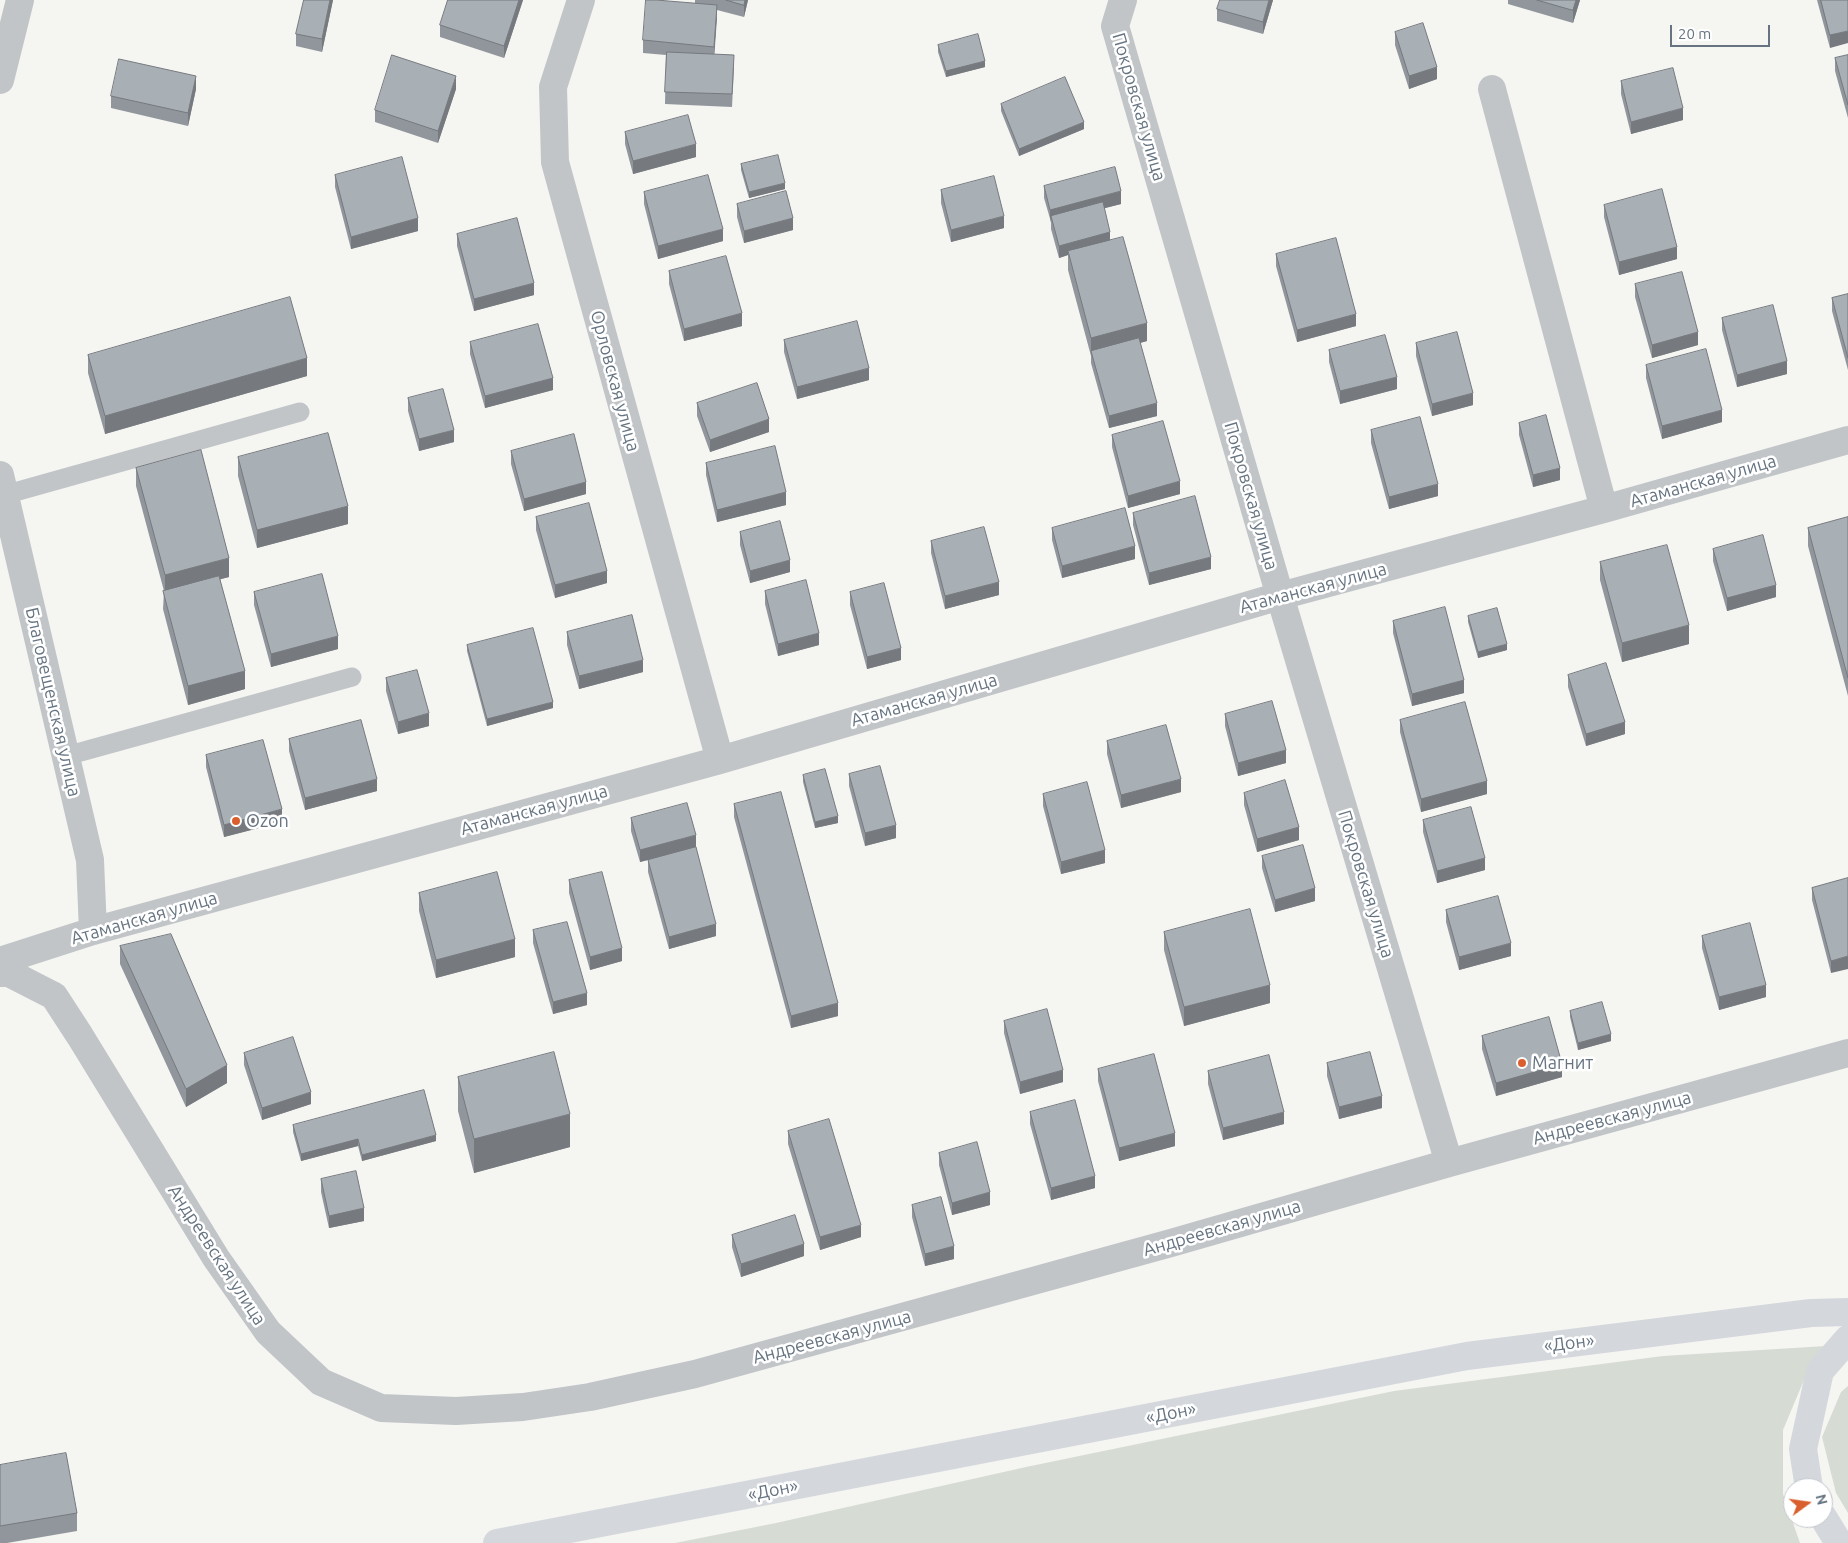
<!DOCTYPE html>
<html>
<head>
<meta charset="utf-8">
<style>
	body { margin:0 }
	#map { position:relative; width:1848px; height:1543px; overflow:hidden; background:#f5f5f2; font-family:Ubuntu,sans-serif }
	canvas { display:block }
	.north { position:absolute; left:1783px; top:1478px; width:50px; height:50px; box-sizing:border-box; background:#fff; border:1px solid #c2c7cd; border-radius:50%; rotate:76deg; font-size:14px; font-weight:700; line-height:20px; text-align:center; color:#667481 }
	.north::after { content:''; display:block; margin:auto; width:18px; height:22px; background:#d95f2e; clip-path:polygon(50% 0,100% 100%,50% 72%,0 100%) }
	.scale { position:absolute; left:1670px; top:25px; width:100px; height:22px; box-sizing:border-box; border:2px solid #667481; border-top:0; padding-left:6px; font-size:15px; line-height:18px; white-space:nowrap; color:#667481; -webkit-text-stroke:4px #fff; paint-order:stroke }
</style>
</head>
<body>
<div id="map">
<canvas width="1848" height="1543"></canvas>
<div class="north">N</div>
<div class="scale">20 m</div>
</div>
<script>
const ctx = document.querySelector('canvas').getContext('2d');
ctx.lineJoin = 'round';
function fill(path, color) {
  ctx.fillStyle = color;
  ctx.fill(path, 'evenodd');
}
function strokePath(path, color, width, dash) {
  ctx.strokeStyle = color;
  ctx.lineWidth = width;
  ctx.lineCap = dash ? 'butt' : 'round';
  ctx.setLineDash(dash || []);
  ctx.stroke(path);
}
function write(font, color, halo, rows, align = 'center') {
  ctx.font = font + ' Ubuntu,sans-serif';
  ctx.lineWidth = 5;
  ctx.setLineDash([]);
  ctx.textBaseline = 'middle';
  ctx.strokeStyle = halo;
  ctx.fillStyle = color;
  for (const [text, x, y, turn = 0] of rows) {
    ctx.save();
    ctx.translate(x, y);
    ctx.rotate((+turn || 0) * Math.PI / 180);
    ctx.textAlign = isNaN(turn) ? turn : align;
    if (halo) ctx.strokeText(text, 0, 0);
    ctx.fillText(text, 0, 0);
    ctx.restore();
  }
}
const green = new Path2D(`
	M1826 1346 1804 1380 1783 1430V1494L1800 1543H675L776 1523 1026 1467 1394 1391 1663 1356Z
	M1848 1386V1513L1836 1493 1822 1437 1841 1392Z`);
const service = new Path2D(`
	M4 495 300 412
	M66 756 352 677`);
const minor = new Path2D(`
	M581 0 553 87 555 162 720 760
	M1123 0 1115 26 1280 596 1449 1163
	M0 80 20 0
	M1492 89 1604 509
	M0 475 90 860 93 931
	M0 961 93 931 720 760 1280 596 1604 509 1848 440
	M0 973H9L54 996 80 1036 216 1258 268 1332 321 1382 381 1408 456 1411 523 1407 590 1397 695 1374 1171 1243 1449 1163 1848 1053`);
const trunk = new Path2D(`
	M1809 1488 1803 1449 1820 1371 1848 1339
	M1823 1517 1839 1543
	M497 1543 1467 1356 1811 1313 1848 1312`);
const wall = new Path2D(`
	M304 0H333L322 52 296 46V34Z
	M448 0H523L504 58 440 37V25Z
	M695 0H748L744 17 717 10 714 54 734 68 732 107 665 104 666 55 643 53V40L695 3Z
	M1220 0H1273L1263 34 1217 21V9Z
	M1508 0H1580L1573 23 1508 4Z
	M1817 0H1848L1830 48Z
	M1395 32 1437 79 1409 89 1395 45Z
	M938 45 985 67 946 77 938 52Z
	M1848 55V118L1835 71V58Z
	M1621 81 1683 120 1631 134 1621 94Z
	M196 89 188 126 111 108V96Z
	M456 89 438 143 375 122V110Z
	M1001 104 1084 129 1019 156 1001 111Z
	M625 132 696 157 633 174 625 144Z
	M741 164 785 189 749 198 741 170Z
	M335 175 418 231 351 249 335 187Z
	M1044 186 1121 204 1104 208 1110 240 1147 341 1140 343 1157 416 1109 428 1091 363V356L1068 270V255L1059 258 1051 229V222L1044 198Z
	M941 190 1004 228 951 242 941 203Z
	M644 192 723 241 658 259 644 204Z
	M737 204 793 230 744 243 737 217Z
	M1604 205 1677 259 1619 275 1604 217Z
	M457 234 534 295 474 311 457 246Z
	M1276 254 1356 326 1297 342 1276 266Z
	M669 271 742 326 684 341 669 284Z
	M1635 284 1698 345 1652 358 1635 297Z
	M1848 294V370L1832 311V298Z
	M1722 318 1787 374 1737 387 1722 330Z
	M784 340 869 380 797 399 784 352Z
	M470 342 553 390 485 408 470 354Z
	M1416 343 1473 405 1432 416 1416 356Z
	M1329 350 1397 389 1340 404 1329 362Z
	M88 355 307 376 105 434 88 373Z
	M1646 365 1722 422 1662 439 1646 378Z
	M408 398 454 442 419 451 408 411Z
	M697 403 769 432 710 452 697 416Z
	M1519 423 1560 480 1533 487 1519 435Z
	M1371 430 1438 496 1389 509 1371 443Z
	M1112 435 1180 494 1128 508 1112 447Z
	M511 451 586 494 524 511 511 464Z
	M238 457 348 524 257 548 238 476Z
	M706 463 786 505 717 522 706 475Z
	M136 468 229 577 220 579 245 689 188 705 163 609 164 591 136 486Z
	M1133 513 1211 569 1149 585 1133 525Z
	M536 517 607 583 555 598 536 530Z
	M1848 517V696L1808 546V528Z
	M1052 528 1135 559 1062 578 1052 540Z
	M740 532 790 572 750 583 740 545Z
	M931 541 999 595 945 609 931 553Z
	M1713 549 1776 597 1727 611 1713 561Z
	M1600 562 1689 644 1622 662 1600 580Z
	M765 591 819 645 778 656 765 604Z
	M254 592 338 649 271 667 254 605Z
	M850 592 901 660 867 669 850 605Z
	M1468 616 1507 650 1478 658 1468 622Z
	M1393 621 1464 693 1412 706 1393 633Z
	M567 632 643 672 579 689 567 645Z
	M467 645 553 708 487 726 467 651Z
	M1568 675 1625 734 1586 746 1568 687Z
	M386 678 429 726 398 734 386 691Z
	M1225 714 1286 763 1238 776 1225 726Z
	M1400 720 1487 794 1421 812 1400 732Z
	M289 739 377 791 305 810 289 751Z
	M1107 741 1181 792 1121 808 1107 754Z
	M206 755 282 822 224 837 206 767Z
	M849 774 896 838 865 846 849 786Z
	M803 775 838 823 815 828 803 782Z
	M1244 793 1299 840 1257 852 1244 805Z
	M1043 794 1105 863 1061 874 1043 806Z
	M734 804 838 1016 791 1028 734 817Z
	M631 818 696 847 716 936 669 949 648 872V860L640 862 631 831Z
	M1423 820 1485 870 1437 883 1423 832Z
	M1262 856 1315 901 1275 912 1262 868Z
	M1848 878 1831 973 1812 900V888Z
	M569 880 622 961 590 970 569 893Z
	M419 893 515 957 436 978 419 911Z
	M1446 910 1511 956 1459 970 1446 922Z
	M533 930 587 1005 553 1014 533 943Z
	M1164 932 1270 1003 1184 1026 1164 950Z
	M1702 936 1766 997 1719 1010 1702 948Z
	M120 946 227 1083 186 1107 120 964Z
	M1570 1011 1611 1041 1578 1050 1570 1017Z
	M1004 1021 1063 1082 1020 1094 1004 1033Z
	M1482 1036 1562 1077 1496 1096 1482 1049Z
	M244 1053 311 1104 262 1120 244 1065Z
	M1327 1063 1382 1108 1339 1119 1327 1076Z
	M1098 1069 1175 1146 1119 1161 1098 1081Z
	M1208 1071 1284 1124 1223 1140 1208 1084Z
	M458 1077 570 1147 474 1173 458 1111Z
	M1030 1112 1095 1188 1051 1200 1030 1124Z
	M293 1125 436 1141 362 1161 358 1146 301 1161 293 1132Z
	M788 1131 861 1237 820 1250 788 1144Z
	M939 1153 990 1205 952 1215 939 1165Z
	M321 1179 364 1221 329 1228 321 1192Z
	M912 1205 954 1259 925 1266 912 1217Z
	M732 1235 804 1256 741 1277 732 1247Z
	M0 1465 77 1513V1531L7 1543H0Z`);
const shadedWall = new Path2D(`
	M330 0H333L322 52V39Z
	M519 0H523L504 58V46Z
	M745 0H748L744 17V5Z
	M1269 0H1273L1263 34V22Z
	M1576 0H1580L1573 23V10Z
	M717 5V18L714 60V47Z
	M1848 31V43L1830 48V35Z
	M985 61V67L946 77V71Z
	M1437 67V79L1409 89V76Z
	M196 76V89L188 126V113Z
	M456 76V89L438 143V131Z
	M1683 108V120L1631 134V122Z
	M1084 122V129L1019 156V149Z
	M696 144V157L633 174V161Z
	M785 183V189L749 198V192Z
	M1121 191V204L1052 222 1051 216 1050 223V210Z
	M1004 216V228L951 242V230Z
	M418 218V231L351 249V237Z
	M793 218V230L744 243V231Z
	M723 229V241L658 259V246Z
	M1110 232V244L1068 251V255L1059 258V246Z
	M1677 247V259L1619 275V262Z
	M534 283V295L474 311V299Z
	M742 313V326L684 341V329Z
	M1356 314V326L1297 342V330Z
	M1147 323V341L1092 356 1091 351V356V338Z
	M1698 332V345L1652 358V345Z
	M307 358V376L105 434V416Z
	M1787 361V374L1737 387V375Z
	M869 368V380L797 399V387Z
	M1397 377V389L1340 404V391Z
	M553 378V390L485 408V396Z
	M1473 393V405L1432 416V404Z
	M1157 403V416L1109 428V416Z
	M1722 410V422L1662 439V426Z
	M769 419V432L710 452V440Z
	M454 430V442L419 451V439Z
	M1560 468V480L1533 487V475Z
	M1180 481V494L1128 508V496Z
	M586 482V494L524 511V499Z
	M1438 484V496L1389 509V497Z
	M786 492V505L717 522V510Z
	M348 506V524L257 548V530Z
	M1135 546V559L1062 578V566Z
	M1211 557V569L1149 585V573Z
	M229 558V577L165 594V575Z
	M790 560V572L750 583V571Z
	M607 571V583L555 598V585Z
	M999 582V595L945 609V596Z
	M1776 585V597L1727 611V598Z
	M1689 625V644L1622 662V643Z
	M819 633V645L778 656V644Z
	M338 636V649L271 667V654Z
	M1507 644V650L1478 658V652Z
	M901 648V660L867 669V657Z
	M643 660V672L579 689V676Z
	M245 671V689L188 705V686Z
	M1464 680V693L1412 706V694Z
	M553 702V708L487 726V719Z
	M429 713V726L398 734V722Z
	M1625 722V734L1586 746V734Z
	M1286 750V763L1238 776V763Z
	M377 779V791L305 810V798Z
	M1181 779V792L1121 808V795Z
	M1487 781V794L1421 812V799Z
	M282 809V822L224 837V825Z
	M838 816V823L815 828V822Z
	M896 825V838L865 846V833Z
	M1299 827V840L1257 852V839Z
	M696 835V847L640 862V850Z
	M1105 850V863L1061 874V862Z
	M1485 858V870L1437 883V871Z
	M1315 888V901L1275 912V900Z
	M716 924V936L669 949V937Z
	M515 939V957L436 978V960Z
	M1511 943V956L1459 970V957Z
	M622 948V961L590 970V957Z
	M1848 956V969L1831 973V961Z
	M1270 985V1003L1184 1026V1007Z
	M1766 985V997L1719 1010V997Z
	M587 993V1005L553 1014V1002Z
	M838 1003V1016L791 1028V1016Z
	M1611 1034V1041L1578 1050V1043Z
	M1562 1064V1077L1496 1096V1083Z
	M227 1065V1083L186 1107V1089Z
	M1063 1070V1082L1020 1094V1082Z
	M311 1092V1104L262 1120V1108Z
	M1382 1096V1108L1339 1119V1107Z
	M1284 1112V1124L1223 1140V1128Z
	M570 1114V1147L474 1173V1139Z
	M1175 1133V1146L1119 1161V1148Z
	M436 1135V1141L362 1161V1155Z
	M358 1139V1146L301 1161V1154Z
	M1095 1176V1188L1051 1200V1188Z
	M990 1192V1205L952 1215V1203Z
	M364 1208V1221L329 1228V1216Z
	M861 1225V1237L820 1250V1237Z
	M804 1244V1256L741 1277V1264Z
	M954 1246V1259L925 1266V1254Z`);
const building = new Path2D(`
	M304 0H330L322 39 296 34Z
	M448 0H519L504 46 440 25Z
	M646 0H656L717 5 714 47 643 40Z
	M726 0H745L744 5Z
	M1220 0H1269L1263 22 1217 9Z
	M1537 0H1576L1573 10Z
	M1821 0H1848V31L1830 35Z
	M1423 23 1437 67 1409 76 1395 32Z
	M978 34 985 61 946 71 938 45Z
	M667 52 734 55 732 94 665 92Z
	M392 55 456 76 438 131 375 110Z
	M1848 55V105L1835 58Z
	M119 59 196 76 188 113 111 96Z
	M1673 68 1683 108 1631 122 1621 81Z
	M1065 77 1084 122 1019 149 1001 104Z
	M688 115 696 144 633 161 625 132Z
	M778 155 785 183 749 192 741 164Z
	M402 157 418 218 351 237 335 175Z
	M1115 167 1121 191 1050 210 1044 186Z
	M708 175 723 229 658 246 644 192Z
	M994 176 1004 216 951 230 941 190Z
	M1662 189 1677 247 1619 262 1604 205Z
	M786 191 793 218 744 231 737 204Z
	M1103 202 1110 232 1059 246 1051 216Z
	M517 218 534 283 474 299 457 234Z
	M1123 237 1147 323 1091 338 1068 251Z
	M1336 238 1356 314 1297 330 1276 254Z
	M726 256 742 313 684 329 669 271Z
	M1682 272 1698 332 1652 345 1635 284Z
	M1848 294V358L1832 298Z
	M290 297 307 358 105 416 88 355Z
	M1773 305 1787 361 1737 375 1722 318Z
	M857 321 869 368 797 387 784 340Z
	M538 324 553 378 485 396 470 342Z
	M1457 332 1473 393 1432 404 1416 343Z
	M1385 335 1397 377 1340 391 1329 350Z
	M1139 338 1157 403 1109 416 1091 351Z
	M1706 349 1722 410 1662 426 1646 365Z
	M757 383 769 419 710 440 697 403Z
	M443 389 454 430 419 439 408 398Z
	M1546 415 1560 468 1533 475 1519 423Z
	M1420 417 1438 484 1389 497 1371 430Z
	M1163 421 1180 481 1128 496 1112 435Z
	M328 433 348 506 257 530 238 457Z
	M574 434 586 482 524 499 511 451Z
	M775 446 786 492 717 510 706 463Z
	M201 450 229 558 165 575 136 468Z
	M1195 496 1211 557 1149 573 1133 513Z
	M589 503 607 571 555 585 536 517Z
	M1125 508 1135 546 1062 566 1052 528Z
	M1848 517V678L1808 528Z
	M780 521 790 560 750 571 740 532Z
	M984 527 999 582 945 596 931 541Z
	M1763 535 1776 585 1727 598 1713 549Z
	M1667 545 1689 625 1622 643 1600 562Z
	M322 574 338 636 271 654 254 592Z
	M219 576 245 671 188 686 163 591Z
	M806 580 819 633 778 644 765 591Z
	M884 583 901 648 867 657 850 592Z
	M1445 607 1464 680 1412 694 1393 621Z
	M1497 608 1507 644 1478 652 1468 616Z
	M632 615 643 660 579 676 567 632Z
	M533 628 553 702 487 719 467 645Z
	M1606 663 1625 722 1586 734 1568 675Z
	M417 670 429 713 398 722 386 678Z
	M1272 701 1286 750 1238 763 1225 714Z
	M1465 702 1487 781 1421 799 1400 720Z
	M361 720 377 779 305 798 289 739Z
	M1166 725 1181 779 1121 795 1107 741Z
	M263 740 282 809 224 825 206 755Z
	M880 766 896 825 865 833 849 774Z
	M825 769 838 816 815 822 803 775Z
	M1285 780 1299 827 1257 839 1244 793Z
	M1087 782 1105 850 1061 862 1043 794Z
	M781 792 838 1003 791 1016 734 804Z
	M687 803 696 835 640 850 631 818Z
	M1471 807 1485 858 1437 871 1423 820Z
	M1303 845 1315 888 1275 900 1262 856Z
	M696 847 716 924 669 937 648 860Z
	M497 872 515 939 436 960 419 893Z
	M602 872 622 948 590 957 569 880Z
	M1848 878V956L1831 961 1812 888Z
	M1498 896 1511 943 1459 957 1446 910Z
	M1250 909 1270 985 1184 1007 1164 932Z
	M567 922 587 993 553 1002 533 930Z
	M1750 923 1766 985 1719 997 1702 936Z
	M171 934 227 1065 186 1089 120 946Z
	M1602 1002 1611 1034 1578 1043 1570 1011Z
	M1047 1009 1063 1070 1020 1082 1004 1021Z
	M1549 1017 1562 1064 1496 1083 1482 1036Z
	M293 1037 311 1092 262 1108 244 1053Z
	M554 1052 570 1114 474 1139 458 1077Z
	M1370 1052 1382 1096 1339 1107 1327 1063Z
	M1154 1054 1175 1133 1119 1148 1098 1069Z
	M1269 1055 1284 1112 1223 1128 1208 1071Z
	M424 1090 436 1135 362 1155 358 1139 301 1154 293 1125Z
	M1075 1100 1095 1176 1051 1188 1030 1112Z
	M829 1119 861 1225 820 1237 788 1131Z
	M977 1142 990 1192 952 1203 939 1153Z
	M356 1171 364 1208 329 1216 321 1179Z
	M941 1197 954 1246 925 1254 912 1205Z
	M795 1215 804 1244 741 1264 732 1235Z
	M66 1453 77 1513 0 1526V1465Z`);
const markers = [
	[236,821,5,"#d95f2e"],
	[1522,1063,5,"#d95f2e"]
];
const streetNames = [
	["Покровская улица",1139,107,74],
	["Орловская улица",615,381,75],
	["Атаманская улица",1703,481,-16],
	["Покровская улица",1251,496,74],
	["Атаманская улица",1313,588,-15],
	["Атаманская улица",924,700,-16],
	["Благовещенская улица",53,702,77],
	["Атаманская улица",534,810,-15],
	["Покровская улица",1366,884,73],
	["Атаманская улица",144,918,-16],
	["Андреевская улица",1612,1118,-15],
	["Андреевская улица",1222,1228,-16],
	["Андреевская улица",217,1255,57],
	["Андреевская улица",832,1337,-15],
	["«Дон»",1569,1343,-7],
	["«Дон»",1171,1413,-11],
	["«Дон»",773,1490,-11]
];
const poiNames = [
	["Ozon",246,821],
	["Магнит",1532,1063]
];
fill(green, '#d6dcd3');
strokePath(service, '#c1c5c8', 19);
strokePath(minor, '#c1c5c8', 28);
strokePath(trunk, '#d4d8dc', 28);
fill(wall, '#90969c');
fill(shadedWall, '#767a7f');
fill(building, '#a8afb5');
strokePath(building, '#767a7f', 1);
for (const [x, y, r, color] of markers) {
  const dot = new Path2D();
  dot.arc(x, y, r, 0, 2 * Math.PI);
  ctx.fillStyle = color;
  ctx.fill(dot);
  strokePath(dot, '#fff', 2);
}
write('18px', '#667481', '#fff', streetNames);
write('18px', '#667481', '#fff', poiNames, 'left');
</script>
</body>
</html>
